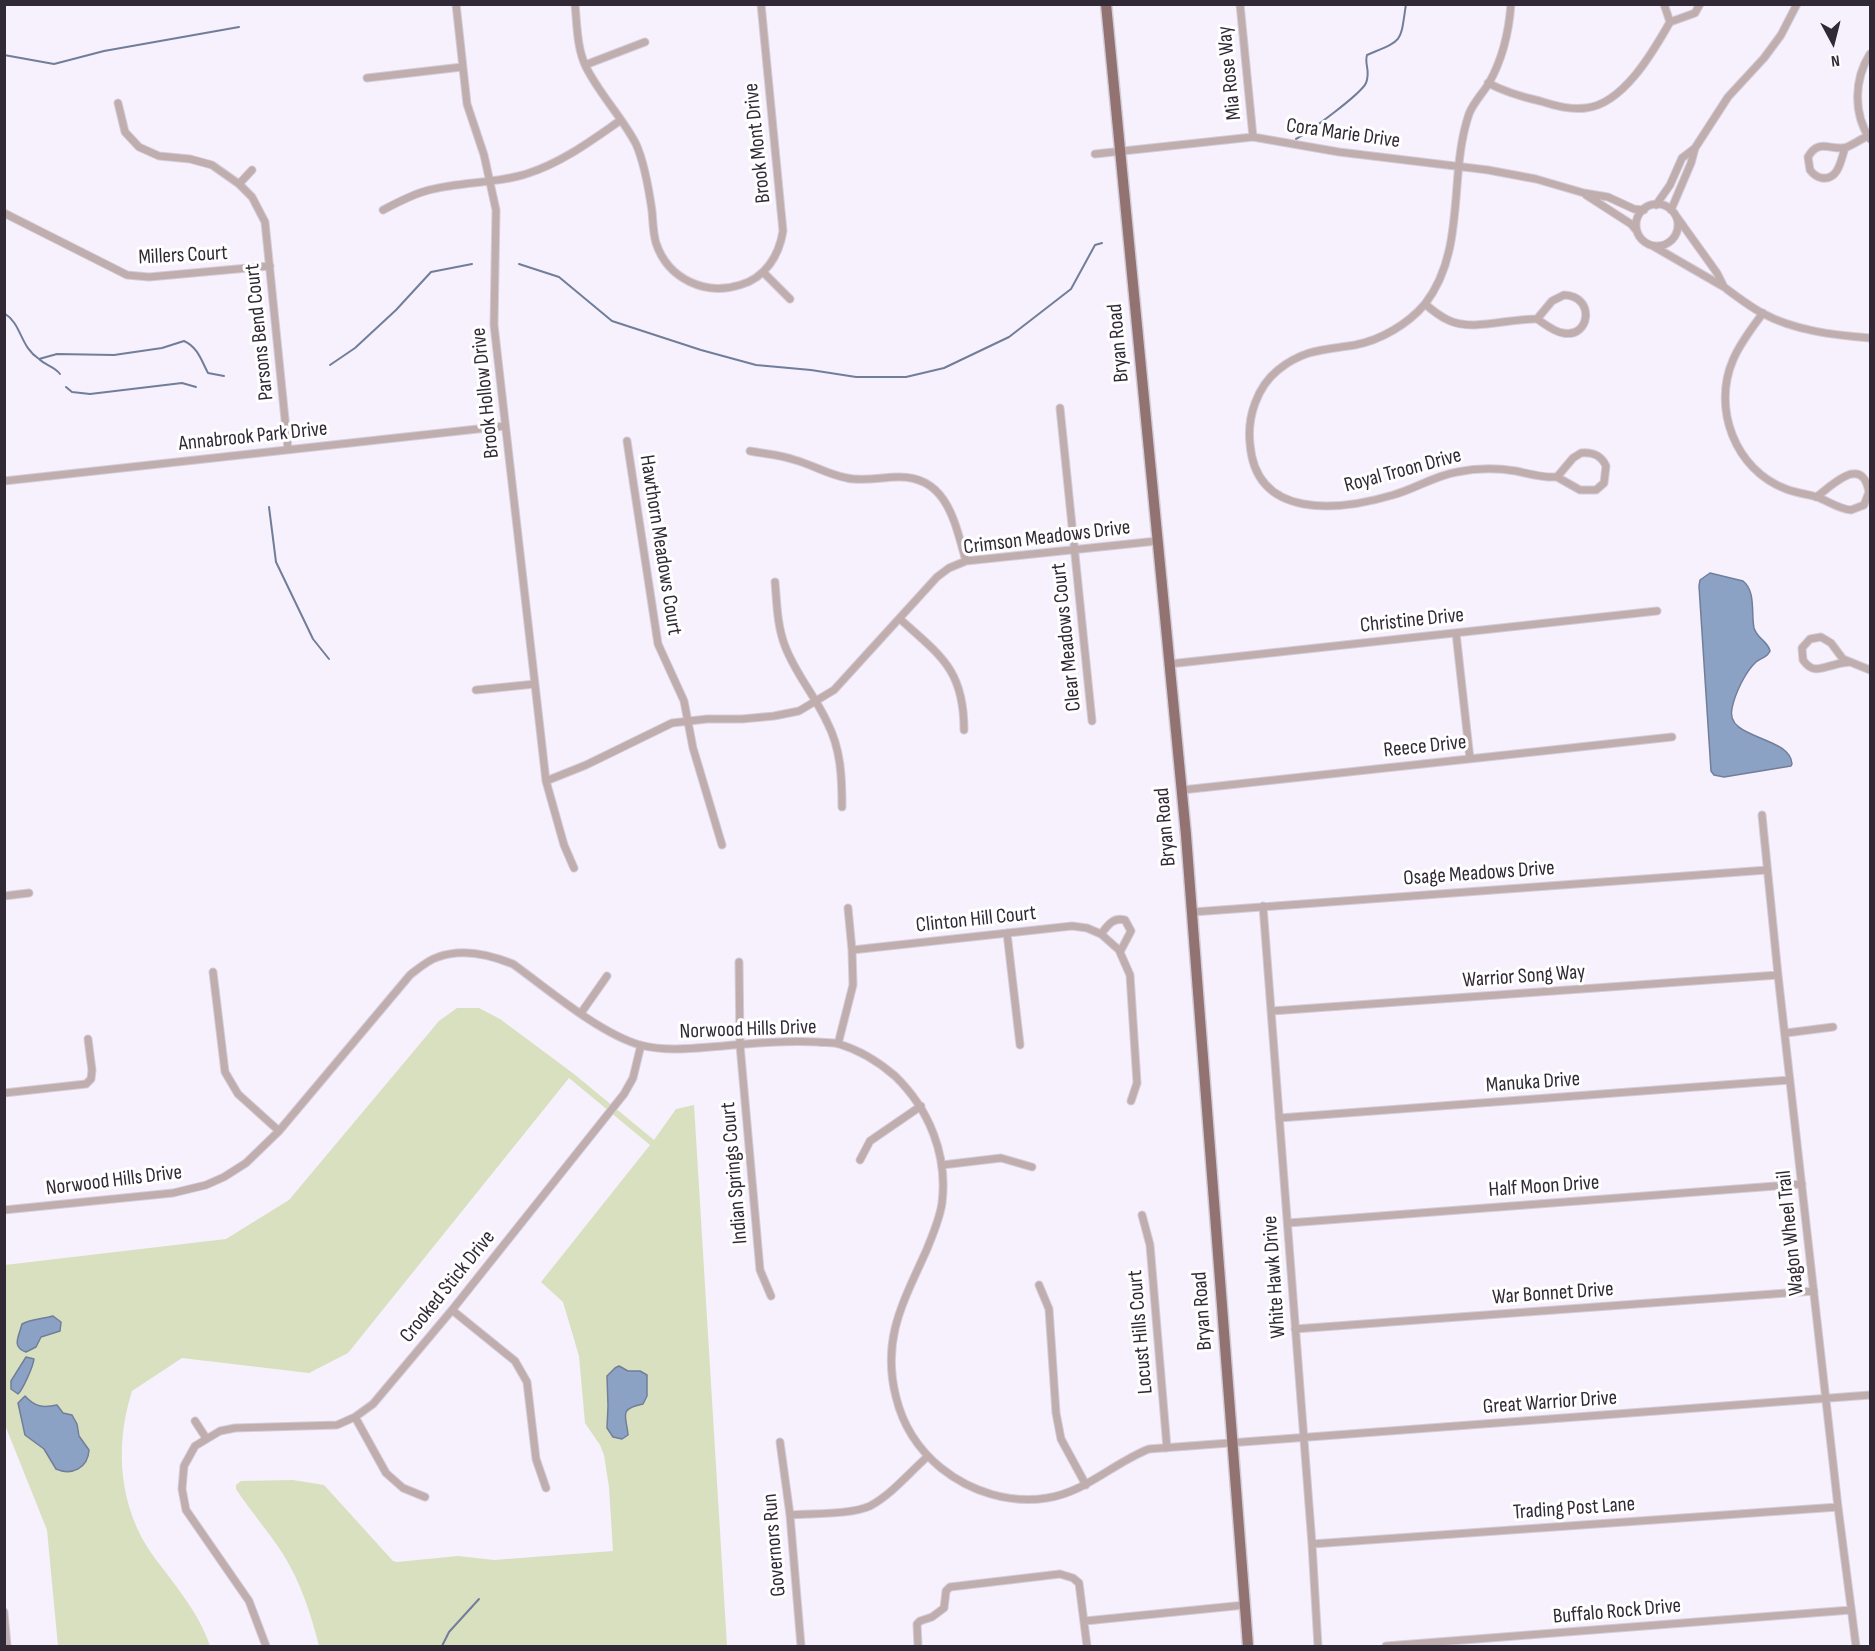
<!DOCTYPE html>
<html>
<head>
<meta charset="utf-8">
<style>
	body { margin:0 }
	#map { position:relative; width:1875px; height:1651px; overflow:hidden; background:#f7f0fd; font-family:"Sofia Sans Condensed",sans-serif }
	canvas { display:block }
	.frame { position:absolute; inset:0; border:6px solid #312a36; pointer-events:none }
	.north { position:absolute; left:1803px; top:12px; width:60px; height:60px; -webkit-text-stroke:4px #fff; paint-order:stroke; rotate:173deg; font-size:16px; font-weight:700; line-height:24px; text-align:center; color:#312a36 }
	.north::after { content:''; display:block; margin:auto; width:21px; height:27px; background:#312a36; clip-path:polygon(50% 0,100% 100%,50% 72%,0 100%) }
</style>
</head>
<body>
<div id="map">
<canvas width="1875" height="1651"></canvas>
<div class="frame"></div>
<div class="north">N</div>
</div>
<script>
const ctx = document.querySelector('canvas').getContext('2d');
ctx.lineJoin = 'round';
function fill(path, color) {
  ctx.fillStyle = color;
  ctx.fill(path, 'evenodd');
}
function strokePath(path, color, width, dash) {
  ctx.strokeStyle = color;
  ctx.lineWidth = width;
  ctx.lineCap = dash ? 'butt' : 'round';
  ctx.setLineDash(dash || []);
  ctx.stroke(path);
}
function write(font, color, halo, rows, align = 'center') {
  ctx.font = font + ' "Sofia Sans Condensed",sans-serif';
  ctx.lineWidth = 6;
  ctx.setLineDash([]);
  ctx.textBaseline = 'middle';
  ctx.strokeStyle = halo;
  ctx.fillStyle = color;
  for (const [text, x, y, turn = 0] of rows) {
    ctx.save();
    ctx.translate(x, y);
    ctx.rotate((+turn || 0) * Math.PI / 180);
    ctx.textAlign = isNaN(turn) ? turn : align;
    if (halo) ctx.strokeText(text, 0, 0);
    ctx.fillText(text, 0, 0);
    ctx.restore();
  }
}
const green = new Path2D(`
	M457 1008H479L500 1019 574 1074 654 1140 676 1109 694 1105 727 1646H319C311 1614 301 1583 283 1554 269 1532 251 1512 236 1489V1485L241 1481 293 1480 324 1485 393 1561 397 1562 458 1556 494 1560 613 1551 609 1487 604 1455 600 1445 585 1423 579 1356 563 1302 541 1282 650 1145 569 1078 348 1353 309 1373 182 1358 132 1391C114 1447 119 1509 154 1557 175 1585 199 1613 210 1646H58L47 1530 5 1425V1265L226 1239 289 1200 439 1021Z`);
const water = new Path2D(`
	M1710 573 1743 581C1756 591 1751 613 1754 628 1757 639 1768 641 1770 651 1767 658 1762 657 1756 662 1745 672 1735 694 1732 708 1724 740 1790 735 1792 764L1791 766 1724 777 1714 775 1711 771 1699 586 1700 580Z
	M53 1316 61 1322 60 1331 41 1337 36 1347 26 1352C11 1347 19 1336 22 1324 31 1319 43 1319 53 1316Z
	M26 1357 34 1359C33 1367 23 1389 18 1394L11 1389V1381Z
	M619 1366 628 1371H640L647 1375V1396L643 1404C617 1409 627 1417 628 1435L622 1439 613 1437 607 1428 608 1406 607 1376 615 1368Z
	M25 1396C35 1407 43 1408 57 1405L63 1413 72 1415 77 1424 79 1436 89 1450C88 1468 72 1476 56 1469L44 1449 25 1435 18 1403Z`);
const stream = new Path2D(`
	M4 55 54 64 104 51 239 27
	M1296 139C1309 132 1361 94 1366 83 1371 70 1364 65 1367 55 1404 39 1400 44 1406 4
	M519 264 559 277 612 321 701 350 756 365 811 370 856 377H906L944 368 1009 337 1071 289 1095 245 1102 243
	M4 313C22 324 20 347 39 359L57 354 114 355 162 348 184 341C198 347 202 362 208 373L224 376
	M39 359C46 366 54 366 60 374
	M330 365 355 348 396 310 431 272 472 264
	M66 387 72 392 90 394 182 383 196 387
	M269 507 276 562 313 639 329 659
	M442 1646 449 1632 479 1599`);
const minor = new Path2D(`
	M456 4 467 104 484 155 496 210 494 325 546 781 564 845 574 868
	M575 4C577 25 577 49 586 67 600 95 622 117 636 144 645 164 649 190 652 211 653 222 653 233 656 243 668 279 705 296 740 285 765 278 779 256 783 231L761 4
	M1240 4 1253 137
	M1511 4C1509 31 1502 60 1489 83 1483 93 1473 103 1469 114 1448 175 1467 250 1425 304 1408 324 1381 340 1355 345 1324 350 1304 349 1278 370 1257 387 1247 417 1250 444 1256 520 1339 511 1393 495 1415 489 1434 476 1457 472 1477 468 1497 468 1516 471 1530 474 1543 478 1557 477
	M1664 4 1670 22 1695 13 1700 4
	M1870 54C1854 79 1853 114 1870 139
	M585 65 645 42
	M367 78 462 67
	M1488 83C1505 92 1522 97 1540 101 1556 106 1570 110 1586 108 1623 104 1653 52 1670 22
	M118 103 125 132 139 147 159 156 190 159 212 165 239 184 252 197 265 222 288 449
	M1845 148C1841 159 1839 180 1822 178 1816 177 1813 174 1810 170L1808 157C1819 137 1832 152 1847 147 1854 144 1861 139 1868 136
	M1095 154 1253 137 1339 152 1488 170 1536 179 1584 193 1608 197 1634 209 1644 210
	M239 184 252 170
	M1586 195 1631 224 1637 231
	M1636 225a21 21 0 1 1 42 0a21 21 0 1 1-42 0Z
	M1656 205 1670 185 1682 158 1695 148 1728 97 1764 58 1781 35 1797 4
	M383 210C398 202 413 194 429 190 462 181 497 184 529 173 563 162 592 140 621 120
	M1671 210 1691 163 1695 148
	M4 213 127 275 149 277 270 266
	M1653 246 1724 287 1717 273 1674 213
	M763 272 790 299
	M1724 287C1736 296 1749 306 1762 313 1795 331 1834 335 1870 338
	M1564 295C1596 296 1590 339 1563 333 1554 332 1545 324 1537 319L1552 301Z
	M1425 304C1432 310 1439 316 1448 320 1472 332 1510 318 1537 319
	M1763 313C1752 328 1740 343 1733 360 1712 408 1735 470 1786 489 1796 493 1807 494 1817 497 1828 501 1839 509 1851 510L1864 505 1869 492C1862 453 1831 487 1816 497
	M1060 408 1092 721
	M627 441 658 644 684 701 693 748 722 845
	M750 451C765 454 781 455 795 460 813 465 829 475 847 478 864 482 881 477 898 477 948 476 955 524 966 561
	M1581 453C1593 452 1601 455 1606 466L1604 483 1596 490H1580L1557 477 1573 458Z
	M4 481 505 426
	M775 582C777 604 777 625 785 646 795 673 815 696 827 722 841 749 842 777 842 807
	M900 619C941 656 964 670 964 730
	M1456 633 1470 759
	M1849 662C1844 663 1839 663 1834 665 1820 668 1813 674 1803 660L1802 648 1810 639 1821 637 1831 643 1843 659 1870 670
	M1169 664 1657 611
	M476 690 535 684
	M546 781 586 765 672 723 707 719H742L774 716 799 711 834 690 937 577 949 568 966 561 1157 541
	M1182 790 1672 737
	M1762 815 1778 975 1838 1507 1856 1646
	M4 896 29 893
	M1263 906 1312 1544 1318 1646
	M1193 912 1767 870
	M1007 933 1020 1045
	M1101 934C1108 925 1113 917 1125 920L1131 931 1120 952
	M852 950 1072 926 1087 928 1101 934 1119 950 1130 975 1137 1083 1131 1101
	M739 962 740 1045 760 1270 771 1296
	M213 972 225 1072 238 1094 279 1131
	M1272 1011 1778 975
	M581 1013 607 976
	M1786 1033 1833 1027
	M838 1044 853 985 852 950 848 908
	M4 1093 86 1084 91 1079 92 1070 88 1039
	M1279 1118 1790 1080
	M860 1160 870 1141 921 1106
	M942 1165 1001 1158 1032 1167
	M4 1210 173 1193 206 1185 224 1177 246 1163 279 1131 410 975C419 968 428 960 438 957 462 948 491 955 513 964 549 990 599 1033 640 1045 663 1051 687 1049 710 1047 746 1044 782 1040 818 1042 824 1043 832 1042 839 1044 859 1050 880 1063 895 1076 929 1109 948 1155 942 1203 940 1218 933 1234 927 1249 904 1301 881 1338 896 1397 903 1426 919 1450 941 1468 971 1492 1010 1504 1047 1498 1086 1492 1113 1463 1149 1449L1870 1395
	M1142 1215 1150 1245 1167 1448
	M1288 1223 1802 1184
	M1039 1285 1049 1309 1056 1413 1061 1439 1086 1485
	M452 1310 515 1361 527 1382 536 1459 546 1488
	M1295 1329 1814 1291
	M355 1417 386 1473 403 1488 425 1497
	M195 1421 206 1438
	M780 1442 790 1515 801 1646
	M790 1515C812 1513 850 1515 870 1506 891 1495 909 1473 927 1457
	M1312 1544 1838 1507
	M4 1612 7 1646
	M1085 1621 1245 1605
	M266 1646 249 1601 186 1510 182 1489 184 1466 195 1446 220 1431 235 1428 337 1425 355 1417 373 1404 452 1310 624 1094 633 1078 641 1045
	M918 1646 917 1624 920 1621 932 1617 944 1608 946 1591 950 1587 1060 1574 1073 1578 1079 1583 1087 1646
	M1386 1646 1851 1610`);
const primary = new Path2D(`
	M1106 4 1186 835 1248 1646`);
const streetNames = [
	["Mia Rose Way",1230,73,-96],
	["Cora Marie Drive",1343,134,8],
	["Brook Mont Drive",758,143,-96],
	["Millers Court",183,256,-3],
	["Parsons Bend Court",260,332,-96],
	["Bryan Road",1119,343,-95],
	["Brook Hollow Drive",486,393,-96],
	["Annabrook Park Drive",253,437,-6],
	["Royal Troon Drive",1403,471,-15],
	["Crimson Meadows Drive",1047,538,-7],
	["Hawthorn Meadows Court",660,545,81],
	["Christine Drive",1412,621,-6],
	["Clear Meadows Court",1067,637,-96],
	["Reece Drive",1425,747,-6],
	["Bryan Road",1166,827,-95],
	["Osage Meadows Drive",1479,874,-4],
	["Clinton Hill Court",976,920,-6],
	["Warrior Song Way",1524,977,-4],
	["Norwood Hills Drive",748,1030,-2],
	["Manuka Drive",1533,1083,-4],
	["Indian Springs Court",735,1173,-95],
	["Norwood Hills Drive",114,1181,-7],
	["Half Moon Drive",1544,1187,-4],
	["Wagon Wheel Trail",1791,1233,-96],
	["White Hawk Drive",1275,1277,-94],
	["Crooked Stick Drive",448,1287,-51],
	["War Bonnet Drive",1553,1294,-4],
	["Bryan Road",1203,1311,-94],
	["Locust Hills Court",1141,1332,-95],
	["Great Warrior Drive",1550,1403,-4],
	["Trading Post Lane",1574,1509,-4],
	["Governors Run",775,1545,-95],
	["Buffalo Rock Drive",1617,1612,-5]
];
fill(green, '#d9e0bf');
fill(water, '#8ca2c5');
strokePath(water, '#717e9a', 1.5);
strokePath(stream, '#717e9a', 2);
strokePath(minor, '#d3ccd9', 9);
strokePath(primary, '#d3ccd9', 13);
strokePath(minor, '#c0adad', 7);
strokePath(primary, '#937372', 10);
write('21px', '#312a36', '#fff', streetNames);
</script>
</body>
</html>
